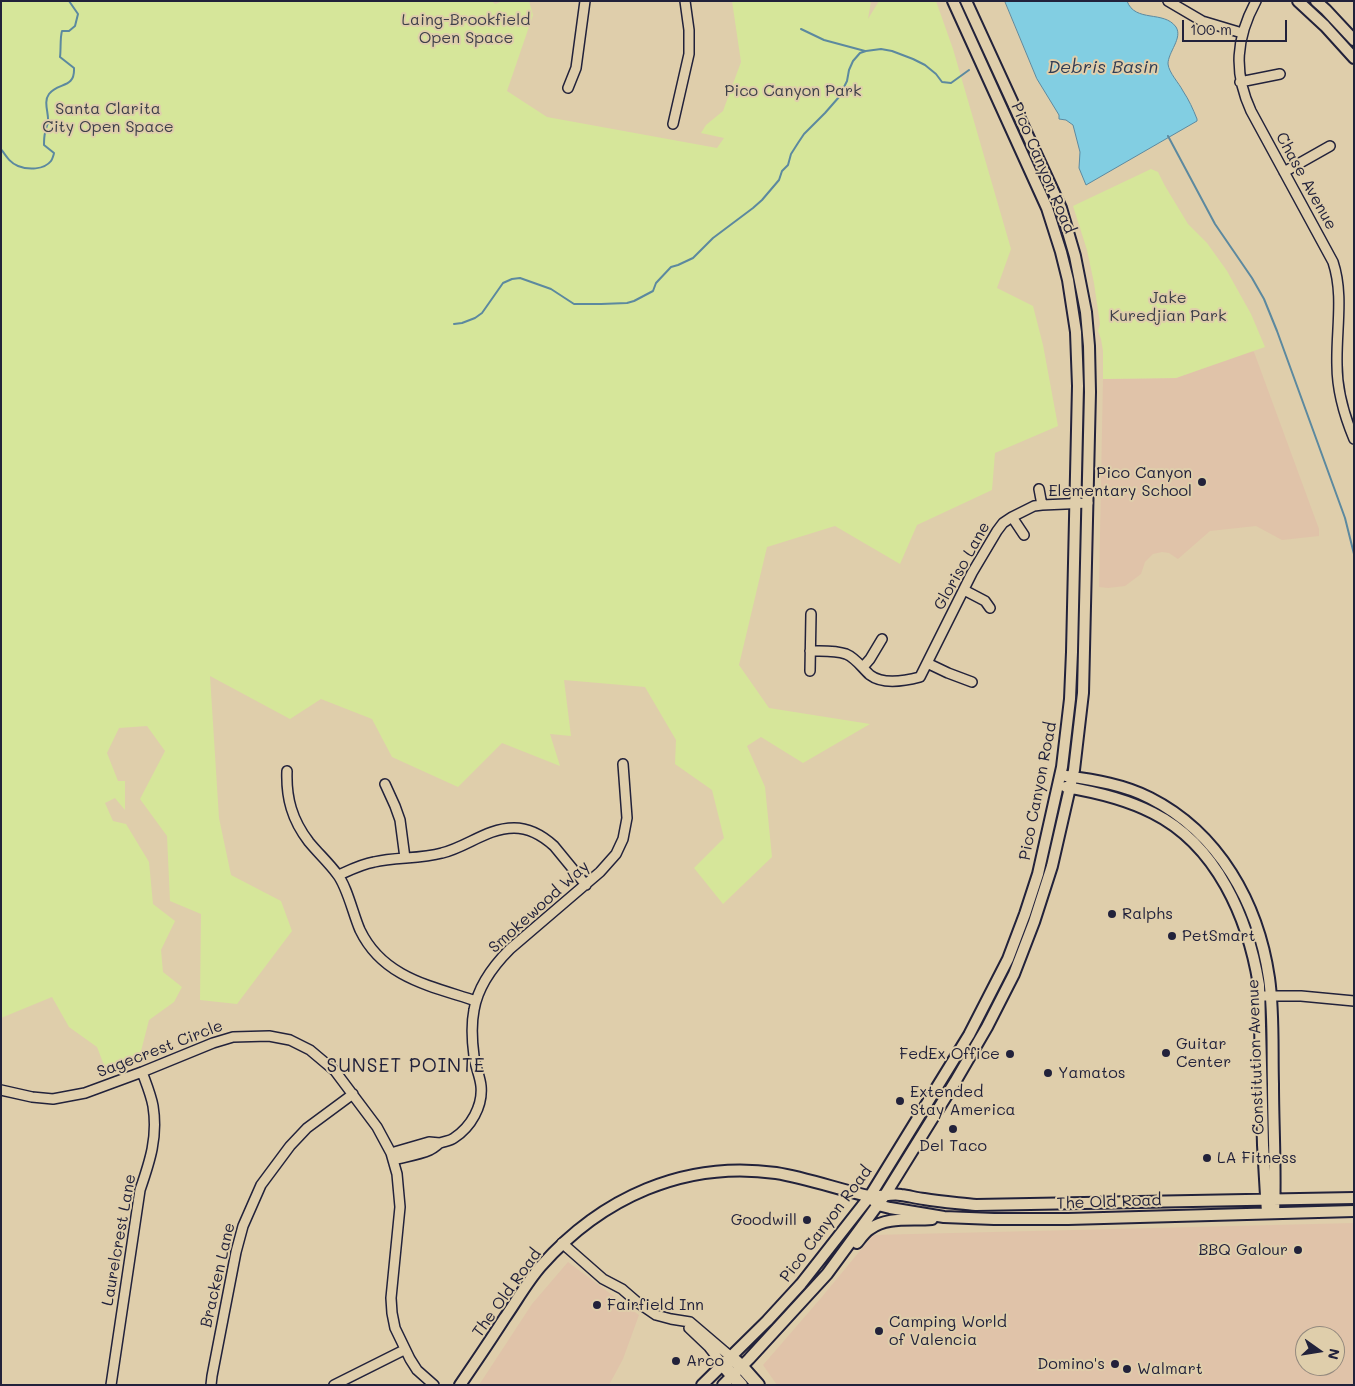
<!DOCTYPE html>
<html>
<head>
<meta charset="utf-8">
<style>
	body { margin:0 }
	#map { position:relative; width:1355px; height:1386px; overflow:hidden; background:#dfceab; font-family:Mali,sans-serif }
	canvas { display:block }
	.frame { position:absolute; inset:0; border:2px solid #22223b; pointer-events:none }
	.north { position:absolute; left:1295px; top:1326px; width:50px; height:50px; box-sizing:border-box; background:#dfceab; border:1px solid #93897e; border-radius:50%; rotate:103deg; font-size:14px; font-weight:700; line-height:20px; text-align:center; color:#22223b }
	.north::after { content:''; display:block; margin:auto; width:18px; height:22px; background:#22223b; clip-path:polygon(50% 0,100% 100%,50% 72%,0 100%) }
	.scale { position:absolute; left:1182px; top:20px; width:105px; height:22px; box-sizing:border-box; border:2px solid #22223b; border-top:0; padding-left:6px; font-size:15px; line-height:18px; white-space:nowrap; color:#22223b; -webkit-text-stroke:4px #dfceab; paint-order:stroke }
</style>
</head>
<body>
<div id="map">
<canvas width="1355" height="1386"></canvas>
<div class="frame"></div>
<div class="north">N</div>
<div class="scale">100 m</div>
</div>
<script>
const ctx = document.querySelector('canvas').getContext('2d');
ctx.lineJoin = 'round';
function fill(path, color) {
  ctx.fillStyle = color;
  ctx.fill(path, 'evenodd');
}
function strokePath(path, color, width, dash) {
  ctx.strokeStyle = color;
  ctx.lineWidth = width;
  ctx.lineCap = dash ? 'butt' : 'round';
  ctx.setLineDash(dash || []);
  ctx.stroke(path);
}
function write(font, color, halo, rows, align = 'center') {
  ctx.font = font + ' Mali,sans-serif';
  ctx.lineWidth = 4;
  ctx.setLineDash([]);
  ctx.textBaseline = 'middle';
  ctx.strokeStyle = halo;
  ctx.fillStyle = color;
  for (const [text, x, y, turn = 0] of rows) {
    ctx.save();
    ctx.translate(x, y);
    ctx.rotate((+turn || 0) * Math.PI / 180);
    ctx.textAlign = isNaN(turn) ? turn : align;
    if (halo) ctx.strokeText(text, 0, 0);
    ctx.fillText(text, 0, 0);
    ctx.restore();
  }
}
const built = new Path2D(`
	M1251 350 1254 352 1319 529V536L1282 540 1256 526 1210 531 1178 559 1169 553 1162 552 1153 554 1145 562 1141 574 1125 586 1108 588 1099 587 1103 379 1176 378Z
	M1354 1223V1385H777L763 1365 821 1298 873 1235ZM1305 1336H1335V1366H1305Z
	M568 1262 639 1315 623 1359 609 1385H479L532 1304Z`);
const green = new Path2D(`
	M1 1H492L495 4 503 1H529L533 15 507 91 547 117 717 148 724 138 701 133 706 125 723 111 741 62 732 1H871L868 19 879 1H936L953 49 1011 249 997 288 1033 306 1043 345 1058 426 995 453 992 490 917 525 900 564 835 526 767 547 739 665 769 708 870 724 803 763 761 737 747 746 765 787 772 857 723 904 694 868 724 838 712 790 675 764 676 740 645 687 564 680 571 736 550 734 560 766 502 743 458 787 392 757 372 719 321 699 290 719 210 676 219 818 231 875 281 901 292 931 237 1004 200 1000 201 914 170 901 167 836 140 799 165 751 147 726 119 728 107 753 118 781H125V810L115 798 105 803 113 821 126 824 149 862 153 904 175 921 161 950 163 972 182 987 174 1002 149 1020 139 1059 107 1073 97 1047 69 1027 52 997 1 1018Z
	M1151 169 1158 172 1165 186 1188 224 1207 243 1227 271 1251 314 1265 347 1176 378 1103 379V351L1101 339 1098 331 1100 324 1094 283 1087 250 1073 206Z`);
const water = new Path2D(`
	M1005 1H1127C1135 23 1164 10 1176 27 1183 38 1168 52 1168 64 1169 73 1179 83 1183 91 1189 100 1193 109 1197 119V121L1086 185 1079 168 1080 152 1073 125 1066 120 1059 119V115L1037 79Z`);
const stream = new Path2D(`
	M801 29 824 40 865 51
	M1168 136 1215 224 1252 278 1264 299 1277 331 1345 518 1354 554
	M1 149C6 156 10 163 18 166 28 170 44 170 51 161 52 160 54 154 54 153L44 145C44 141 44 137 45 133 45 129 48 125 48 122 49 113 43 102 49 94 58 82 75 89 74 68L60 57C61 50 60 37 62 31H69L75 26 78 14 69 1
	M454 324 462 323 475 318 482 313 503 283 512 279 520 278 551 289 574 304H601L627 303 634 301 653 291 656 283 671 267 678 265 693 258 713 238 753 208 762 200 779 180 782 171 788 165 791 154 798 143 804 134 825 113 839 97 847 81 849 70 853 61 860 53 866 51 881 49 892 51 913 59 925 65 936 74 942 82 951 83 969 70`);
const minor = new Path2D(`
	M1168 1 1202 21 1242 33
	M1256 1C1236 38 1233 72 1251 111L1333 262C1344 295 1336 330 1337 365 1337 391 1344 415 1354 439
	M1240 82 1280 74
	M568 88 576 68 585 1
	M673 124 689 54V30L685 1
	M1284 172 1330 146
	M1039 489 1042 505
	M1012 517 1024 535
	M964 590 985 601 990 608
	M810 651C822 651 835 650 846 654 856 658 862 668 870 675 883 685 905 681 920 677L972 573 997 531 1003 523 1012 517 1034 506 1042 505 1088 503
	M927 663 948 673 972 682
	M863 667 870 659 882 639
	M810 671 811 614
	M287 771C286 798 292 820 309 842 318 853 329 863 337 874 347 886 353 914 360 930 383 978 431 986 476 1001
	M385 784 395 806 400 820 405 858
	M339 875C350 870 362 864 374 862 396 857 420 859 442 853 467 847 487 828 514 828 529 828 543 836 554 846L586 885
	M1264 996H1301L1354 1001
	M1 1090 32 1097 53 1099 85 1093 142 1072 213 1043 233 1037 269 1036 290 1040 310 1050 335 1071 377 1127 391 1153 397 1174 400 1207 391 1298 392 1313 395 1328 410 1359 417 1370 434 1385
	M391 1153 429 1142 440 1143
	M393 1160C405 1157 419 1155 430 1150 434 1148 437 1145 440 1143 445 1141 450 1141 454 1138 471 1127 483 1106 481 1086 480 1076 475 1066 474 1056 472 1041 471 1025 474 1010 478 986 493 966 510 949L600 872 616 854 623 839 627 818 623 764
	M562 1243 603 1279 622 1289 637 1302 656 1315 671 1319 690 1322 731 1357
	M689 1328 709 1347 723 1365
	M111 1385 140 1190C150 1161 158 1137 153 1106 151 1095 146 1083 142 1072
	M211 1385 212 1376 236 1252 243 1226 261 1185 290 1146 307 1128 353 1094
	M334 1385 404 1350`);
const major = new Path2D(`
	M1298 1 1325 26 1354 58
	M1316 1 1326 10 1354 40
	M1066 776C1095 780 1125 785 1150 798 1219 833 1258 903 1269 978 1274 1013 1272 1049 1273 1084 1273 1127 1276 1170 1274 1213
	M1066 787C1096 792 1126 799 1153 813 1217 845 1248 918 1259 985L1263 1145 1267 1213
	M874 1201 878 1205 890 1208 944 1217 994 1219H1068L1354 1211
	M857 1243C861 1238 865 1232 870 1229 887 1216 912 1221 932 1219
	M460 1385C475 1363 490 1341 504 1319 516 1302 527 1282 541 1266 601 1198 684 1160 776 1173 807 1178 837 1189 868 1196 878 1198 890 1193 901 1195 909 1196 916 1198 924 1199 941 1202 959 1203 976 1205L1354 1198
	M702 1385 767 1321 801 1284 870 1196 969 1035 1008 959 1025 914 1038 874 1062 767 1070 699 1072 652 1078 386 1076 332 1068 280 1061 252 1047 208 953 1
	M723 1385 749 1359 827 1274 885 1195 955 1082 987 1027 1014 974 1034 922 1052 866 1074 770 1083 693 1085 606 1090 392 1089 346 1086 312 1075 256 1061 208 966 1`);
const highway = new Path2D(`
	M731 1357 742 1367 758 1385
	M723 1365 741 1385`);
const markers = [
	[1202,482,5,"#22223b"],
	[1112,914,5,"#22223b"],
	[1172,936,5,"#22223b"],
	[1166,1053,5,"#22223b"],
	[1010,1054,5,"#22223b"],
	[1048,1073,5,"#22223b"],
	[900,1101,5,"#22223b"],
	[953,1129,5,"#22223b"],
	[1207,1158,5,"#22223b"],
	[807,1220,5,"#22223b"],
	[1298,1250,5,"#22223b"],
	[597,1305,5,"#22223b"],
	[879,1331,5,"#22223b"],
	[676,1361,5,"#22223b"],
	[1115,1364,5,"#22223b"],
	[1127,1369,5,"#22223b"]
];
const parkNames = [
	["Laing-Brookfield",466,20],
	["Open Space",466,38],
	["Pico Canyon Park",793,91],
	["Santa Clarita",108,109],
	["City Open Space",108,127],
	["Jake",1168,298],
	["Kuredjian Park",1168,316]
];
const streetNames = [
	["Pico Canyon Road",1043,168,67],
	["Chase Avenue",1306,181,61],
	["Gloriso Lane",962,566,-61],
	["Pico Canyon Road",1038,791,-79],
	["Smokewood Way",539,907,-42],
	["Sagecrest Circle",160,1049,-21],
	["Constitution Avenue",1256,1057,-92],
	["The Old Road",1109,1202,-2],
	["Pico Canyon Road",826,1224,-53],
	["Laurelcrest Lane",119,1240,-80],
	["Bracken Lane",218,1275,-77],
	["The Old Road",507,1293,-54]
];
const poiNames = [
	["Pico Canyon",1192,473,"right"],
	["Elementary School",1192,491,"right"],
	["Ralphs",1122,914],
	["PetSmart",1182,936],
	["Guitar",1176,1044],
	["Center",1176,1062],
	["FedEx Office",1000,1054,"right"],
	["Yamatos",1058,1073],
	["Extended",910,1092],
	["Stay America",910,1110],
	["Del Taco",953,1146,"center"],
	["LA Fitness",1217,1158],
	["Goodwill",797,1220,"right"],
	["BBQ Galour",1288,1250,"right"],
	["Fairfield Inn",607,1305],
	["Camping World",889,1322],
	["of Valencia",889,1340],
	["Arco",686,1361],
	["Domino's",1105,1364,"right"],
	["Walmart",1137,1369]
];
const waterNames = [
	["Debris Basin",1103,67]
];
const quarterNames = [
	["SUNSET POINTE",406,1066]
];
fill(built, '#e0c3a9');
fill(green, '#d6e69a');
fill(water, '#82cee2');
strokePath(water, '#5c899f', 1);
strokePath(stream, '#5c899f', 2);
strokePath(minor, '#22223b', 12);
strokePath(major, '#22223b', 14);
strokePath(highway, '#22223b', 16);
strokePath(minor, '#dfceab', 9);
strokePath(major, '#dfceab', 10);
strokePath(highway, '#dfceab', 12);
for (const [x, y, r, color] of markers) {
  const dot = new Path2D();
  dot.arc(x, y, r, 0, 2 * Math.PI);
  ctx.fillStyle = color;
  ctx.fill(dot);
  strokePath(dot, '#dfceab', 2);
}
write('16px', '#3d3f49', '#dfceab', parkNames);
write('16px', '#22223b', '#dfceab', streetNames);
write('16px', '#22223b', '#dfceab', poiNames, 'left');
write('italic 18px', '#303c54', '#dfceab', waterNames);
ctx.letterSpacing = '1px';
write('19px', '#22223b', '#dfceab', quarterNames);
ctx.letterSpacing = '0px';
</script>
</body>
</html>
